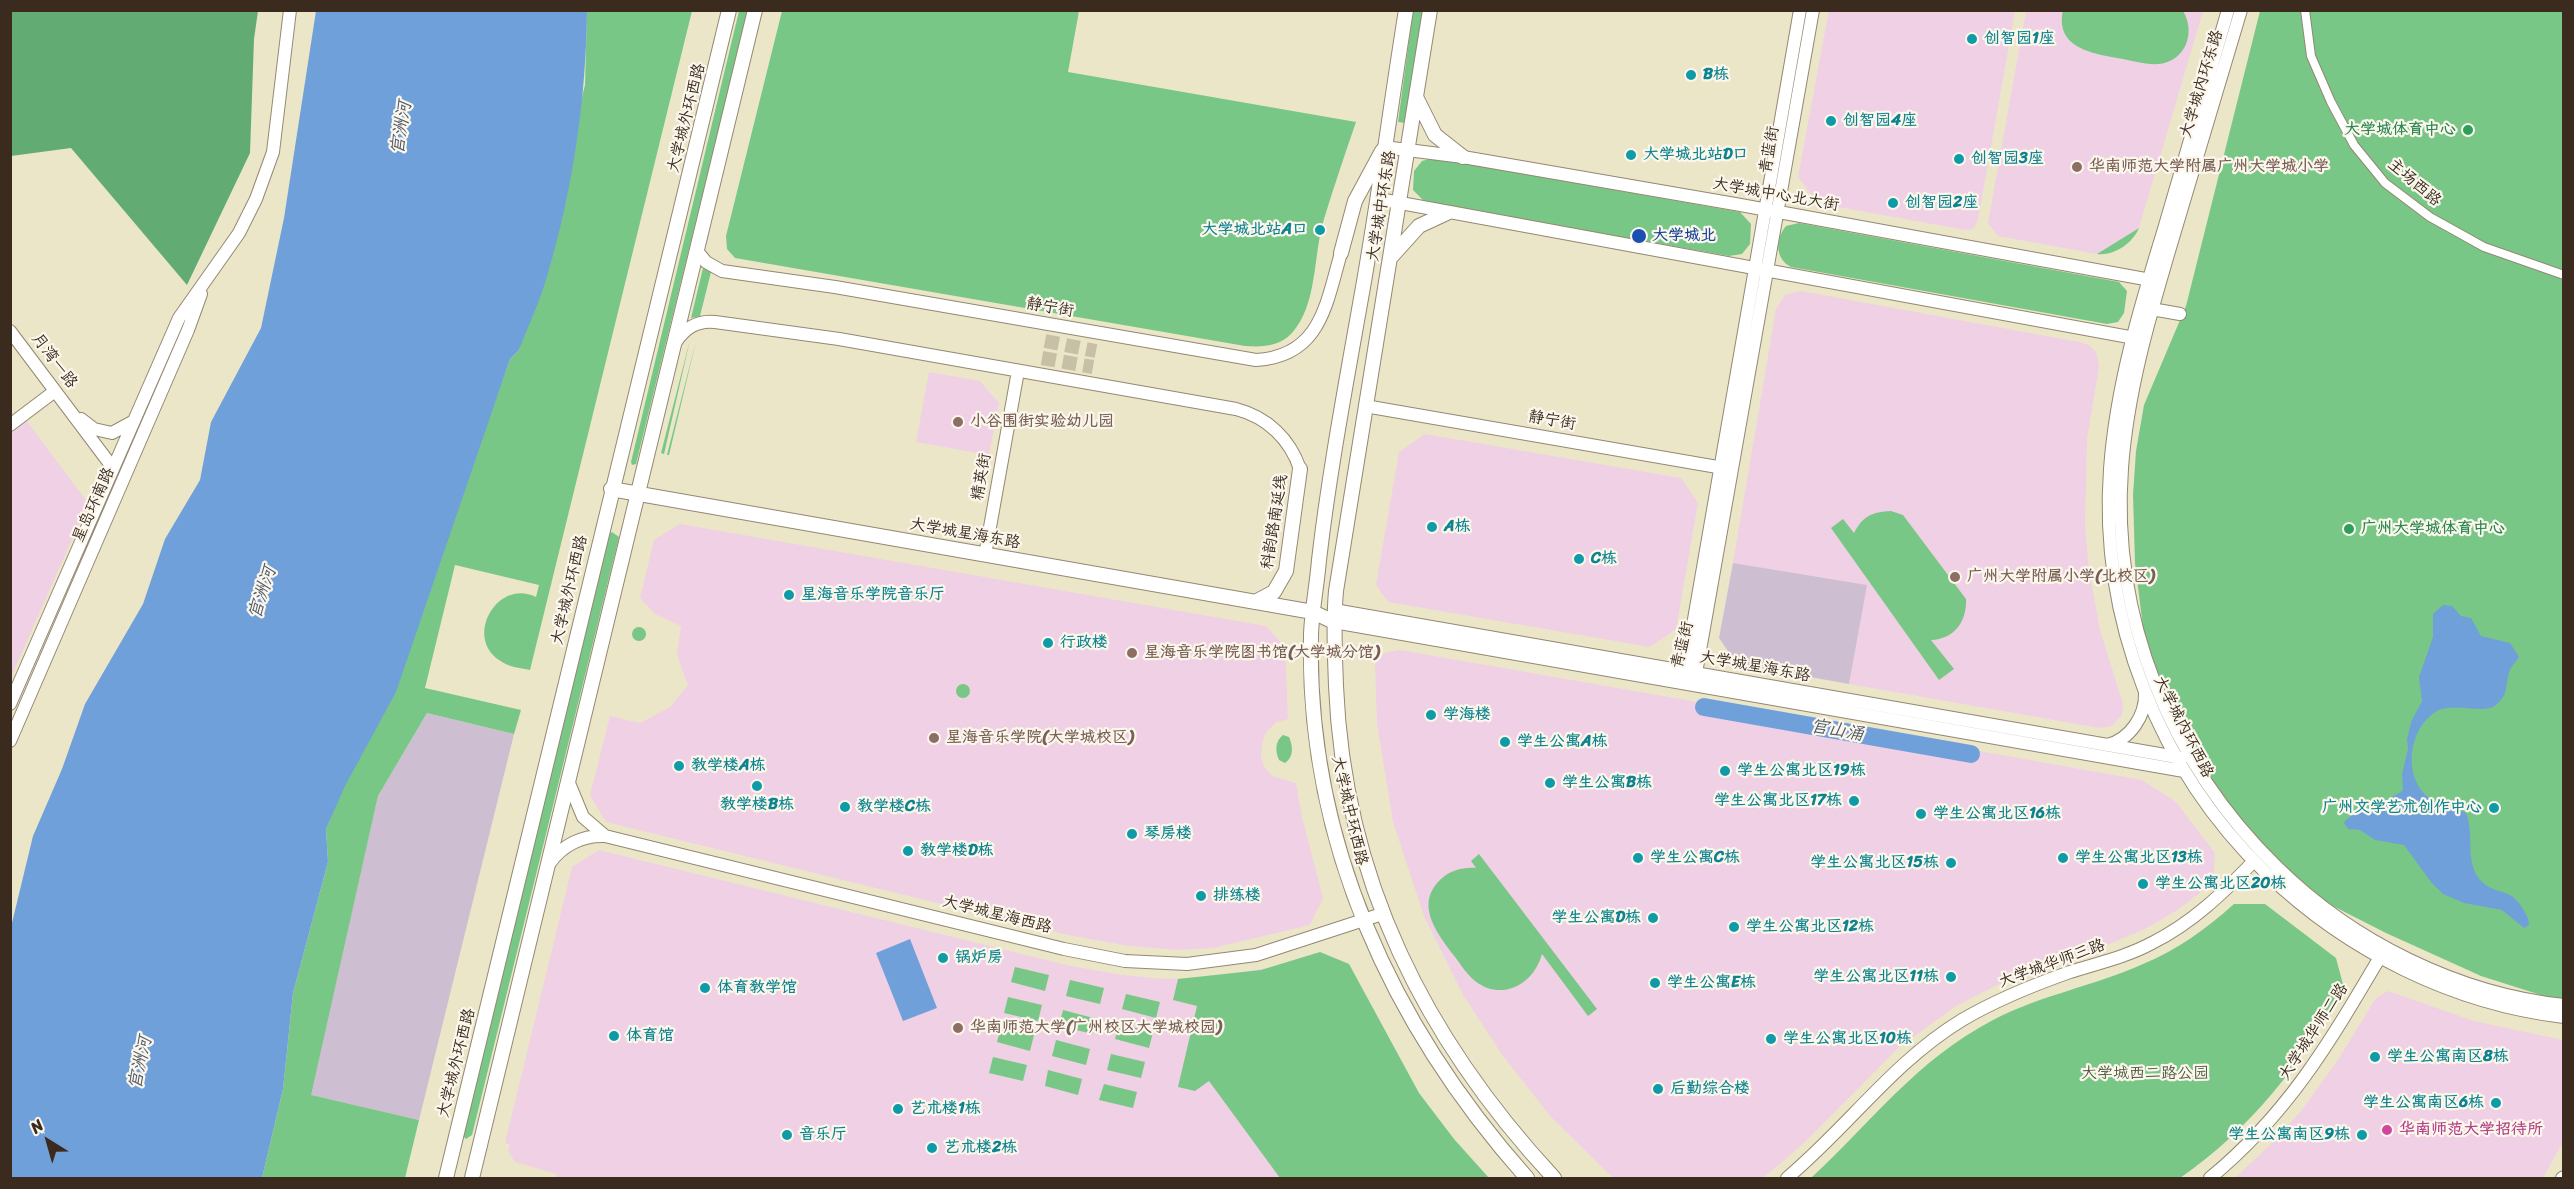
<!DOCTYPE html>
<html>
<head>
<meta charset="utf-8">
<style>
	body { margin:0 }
	#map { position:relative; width:2574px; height:1189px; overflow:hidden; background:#ebe6c8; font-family:Sriracha,sans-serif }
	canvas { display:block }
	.frame { position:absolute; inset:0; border:12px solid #3b2a1e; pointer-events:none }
	.north { position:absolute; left:18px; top:1111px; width:60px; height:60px; -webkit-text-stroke:4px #fbf7ec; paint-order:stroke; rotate:323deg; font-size:16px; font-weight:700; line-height:24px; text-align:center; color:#3b2a1e }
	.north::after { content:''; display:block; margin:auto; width:21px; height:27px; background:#3b2a1e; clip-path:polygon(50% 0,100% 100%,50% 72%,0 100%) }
</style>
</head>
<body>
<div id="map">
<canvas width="2574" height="1189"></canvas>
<div class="frame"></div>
<div class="north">N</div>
</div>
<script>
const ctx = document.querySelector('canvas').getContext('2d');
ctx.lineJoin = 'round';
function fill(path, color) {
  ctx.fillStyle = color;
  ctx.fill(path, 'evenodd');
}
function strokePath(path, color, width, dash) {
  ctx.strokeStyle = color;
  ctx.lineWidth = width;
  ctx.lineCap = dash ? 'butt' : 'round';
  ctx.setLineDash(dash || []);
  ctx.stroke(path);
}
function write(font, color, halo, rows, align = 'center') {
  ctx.font = font + ' Sriracha,"LXGW WenKai TC",sans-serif';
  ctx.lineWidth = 4.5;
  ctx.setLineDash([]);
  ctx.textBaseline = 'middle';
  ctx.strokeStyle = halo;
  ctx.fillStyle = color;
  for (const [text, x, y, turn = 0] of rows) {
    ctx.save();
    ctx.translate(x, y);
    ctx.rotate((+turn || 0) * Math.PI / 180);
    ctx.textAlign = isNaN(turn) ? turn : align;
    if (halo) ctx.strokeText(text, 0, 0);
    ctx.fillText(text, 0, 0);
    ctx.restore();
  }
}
const built = new Path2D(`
	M1829 10 2015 11 1978 220 1973 229 1966 230 1827 205 1813 197 1798 177Z
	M2026 11H2203L2139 228 2097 254 1998 236 1988 223Z
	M1801 291 2079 342 2089 345 2096 352 2099 367 2087 439 2085 526 2089 570 2100 630 2123 704 2122 715 2112 726 2100 728 1849 684 1866 585 1733 563 1776 309 1785 295Z
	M929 372 980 381 999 403 989 455 916 442Z
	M26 420 88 503 11 677V432Z
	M1425 434 1681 478 1698 503 1676 629 1650 647 1388 602 1376 585 1399 452Z
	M680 524 1266 626 1285 647 1288 719 1277 722 1267 731 1262 743 1261 758 1265 768 1272 776 1296 783 1302 817 1323 898 1310 925 1213 948 1178 950 1129 946 1068 935 606 822 590 795 610 716 640 723 670 707 688 685 677 655 681 626 655 614 640 598 654 540Z
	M1400 650 1703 703 1702 711 1971 759 1973 750 2142 780 2176 802 2215 853 2213 883 2179 909 2145 929 2097 949 2013 977 1956 1006 1898 1048 1804 1143 1763 1178H1613L1551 1117 1503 1056 1463 995 1424 916 1393 822 1377 723 1375 664 1384 653Z
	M599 850 1071 966 1123 975 1163 979 1222 976 1272 967 1320 952 1349 964 1419 1093 1454 1139 1489 1178H556L557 1174 515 1162 508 1151 510 1145 505 1143 572 867Z
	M2388 991 2474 1021 2563 1040V1142L2543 1178H2235L2270 1145 2301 1111 2336 1063 2376 998Z`);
const industrial = new Path2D(`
	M1733 563 1867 585 1849 684 1737 664 1719 638Z
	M427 713 514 734 419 1120 310 1095 378 796Z`);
const green = new Path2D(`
	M2063 10 2183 11C2196 32 2186 61 2159 64 2146 65 2130 60 2117 58 2090 53 2055 47 2063 10Z
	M587 11H692L530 670C520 668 508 667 499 660 464 636 498 578 536 597L539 585 455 565 425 688 521 710 514 734 427 713 378 796 311 1095 419 1120 405 1178H262L283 1089 293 993 328 862 326 829 461 496 510 359 519 350 585 85Z
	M739 11H748L745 22 636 464 632 465 631 462Z
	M782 11H1079L1068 72 1356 122C1345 154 1334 186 1324 219 1313 254 1318 304 1292 333 1279 347 1262 347 1245 346L735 258 727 249 726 236Z
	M1413 11H1423L1405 123 1398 122Z
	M2260 11H2563V1002L2481 976 2386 933 2331 905 2300 883 2260 845 2215 790 2164 707 2144 635 2135 563 2133 495 2136 451 2144 405 2186 306Z
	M1433 158 1740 212 1751 224 1750 244 1742 254 1729 256 1425 202 1413 190 1414 171 1422 161Z
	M1799 223 2119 282 2127 291 2124 313 2118 322 2107 324 1791 267C1775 259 1775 239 1786 226Z
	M2139 228C2132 244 2114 256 2097 254Z
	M703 268 711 272 700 316 691 318Z
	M690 340 664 454 661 453Z
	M696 341 669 455H667Z
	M1891 511 1903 515 1966 599C1967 622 1954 639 1931 640L1954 669 1939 680 1831 528 1843 519 1854 533C1863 516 1872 512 1891 511Z
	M612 532 619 537 472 1135 466 1139 462 1135 609 534Z
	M632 634a7 7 0 1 1 14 0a7 7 0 1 1-14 0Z
	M956 691a7 7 0 1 1 14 0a7 7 0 1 1-14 0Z
	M1283 735 1289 737C1293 746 1294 757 1285 763L1279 760C1275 751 1275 741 1283 735Z
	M1479 854 1597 1009 1588 1016 1542 954C1534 984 1502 1002 1475 981 1465 973 1459 961 1451 952 1435 930 1415 903 1441 879 1451 870 1463 867 1476 868L1471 861Z
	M2234 904H2265L2336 958 2344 988C2303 1062 2250 1130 2180 1178H1811C1873 1121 1915 1061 1993 1020 2041 995 2094 986 2143 964 2177 950 2206 929 2234 904Z
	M1320 952 1349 964 1419 1093 1454 1139 1489 1178H1280L1209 1081 1195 1091 1178 1087 1197 1006 1173 1000 1178 979 1261 970Z
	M1015 967 1049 975 1045 991 1011 982Z
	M1070 980 1104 988 1100 1004 1066 996Z
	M1126 994 1160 1002 1156 1018 1122 1009Z
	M1008 997 1042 1005 1038 1021 1004 1013Z
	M1063 1010 1097 1019 1093 1034 1059 1026Z
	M1119 1024 1153 1032 1149 1048 1115 1039Z
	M1001 1027 1034 1035 1030 1051 997 1042Z
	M1056 1040 1090 1049 1086 1065 1052 1056Z
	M1111 1054 1145 1062 1141 1078 1107 1070Z
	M993 1057 1027 1065 1023 1081 989 1073Z
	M1048 1070 1082 1079 1078 1095 1045 1086Z
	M1104 1084 1137 1092 1133 1108 1099 1100Z`);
const forest = new Path2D(`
	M10 11H258L254 39 250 153 187 285 71 148 11 156Z`);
const water = new Path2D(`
	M316 11H587C586 99 573 187 548 273 541 299 529 324 519 350L510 359 396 692 345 786 326 829 328 862 293 993 283 1089 262 1178H11V927L33 836 62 769 85 704 143 604 165 539 200 480 211 422 261 328 284 218Z
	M2443 605 2452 606 2461 616 2471 618 2481 636 2510 643 2519 657C2517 661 2513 664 2511 668 2504 681 2511 693 2496 705 2484 715 2454 702 2437 711 2408 728 2402 777 2429 798 2441 808 2454 807 2466 813 2475 834 2464 863 2481 881 2490 890 2499 890 2510 895 2517 898 2530 917 2529 925L2524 928 2502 910 2464 903 2443 894 2431 882 2404 845 2375 840 2360 830 2348 829 2344 823C2349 811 2390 802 2403 790L2402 774 2408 749 2407 740 2411 722 2422 701 2419 677 2433 637V614Z
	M910 939 937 1008 903 1021 876 953Z`);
const river = new Path2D(`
	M1704 707 1971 754`);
const primaryTunnel = new Path2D(`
	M1045 341 1096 351
	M1042 358 1093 367`);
const street = new Path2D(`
	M2305 10 2311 56 2331 102 2354 145 2385 183 2430 217 2484 247 2564 275`);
const secondary = new Path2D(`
	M2228 10C2207 83 2185 156 2164 229 2140 307 2116 386 2110 469 2099 619 2159 770 2267 874 2347 951 2453 1004 2564 1017
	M2241 10C2219 84 2197 158 2175 231 2152 309 2128 386 2122 468 2111 617 2170 763 2277 867 2352 941 2458 994 2564 1005
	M1384 147 1463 157 1735 204 2156 281
	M1379 199 2140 339
	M697 251 706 262 722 271 835 287 1256 360C1321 356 1326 304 1341 253
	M2146 308 2180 314
	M10 331 113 468
	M675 343C685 328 697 320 715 322L839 339 1236 409C1267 417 1290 439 1300 469
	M1365 406 1729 469
	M81 419 94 429 112 433 134 421
	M10 425 55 391
	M985 555 1018 371
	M1334 610 2182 758
	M1334 622 2184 771
	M1687 677 1685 671 1800 10
	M1693 678 1696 673 1813 10
	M10 704 179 318 239 233 256 199 273 152 290 10
	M10 741 188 330 201 294
	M2107 745C2130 740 2146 715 2145 693
	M569 783 583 817 604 835
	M549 864C562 845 583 835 605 836L1064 949 1125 961 1187 964 1256 955 1382 914
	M1787 1178C1848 1127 1893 1062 1962 1020 1996 1000 2033 985 2070 972 2098 963 2126 957 2152 943 2192 923 2222 894 2254 861
	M2210 1178C2290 1112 2331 1040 2383 952
	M2562 1178 2564 1177`);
const primary = new Path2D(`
	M1406 10C1390 108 1378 206 1360 304 1345 389 1329 474 1319 560 1317 585 1312 609 1311 634 1306 841 1392 1026 1527 1178
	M1430 10 1336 591C1333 623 1335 654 1336 686 1344 879 1425 1039 1554 1178
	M1417 99 1435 135 1463 157
	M1341 253 1355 201 1382 151
	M1392 256 1419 226 1447 213
	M611 489 1313 612 1334 622
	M1255 602 1274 592 1286 571 1300 469
	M446 1178 729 10
	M472 1178 755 10`);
const markers = [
	[1972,39,6,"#0f9aa8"],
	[1691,75,6,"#0f9aa8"],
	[1831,121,6,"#0f9aa8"],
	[2468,130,6,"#2e9e5b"],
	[1631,155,6,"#0f9aa8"],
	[1959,159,6,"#0f9aa8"],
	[2077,167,6,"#8d6e63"],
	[1893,203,6,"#0f9aa8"],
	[1320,230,6,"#0f9aa8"],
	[1639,236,8,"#1a4fb4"],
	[958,422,6,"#8d6e63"],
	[1432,527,6,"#0f9aa8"],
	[2349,529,6,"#2e9e5b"],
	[1579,559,6,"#0f9aa8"],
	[1955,577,6,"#8d6e63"],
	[789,595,6,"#0f9aa8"],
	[1048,643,6,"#0f9aa8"],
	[1132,653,6,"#8d6e63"],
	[1431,715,6,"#0f9aa8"],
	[934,738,6,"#8d6e63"],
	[1505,742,6,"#0f9aa8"],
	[679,766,6,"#0f9aa8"],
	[1725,771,6,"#0f9aa8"],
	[1550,783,6,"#0f9aa8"],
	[757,786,6,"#0f9aa8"],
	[1854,801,6,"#0f9aa8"],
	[845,807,6,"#0f9aa8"],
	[2494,808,6,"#0f9aa8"],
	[1921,814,6,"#0f9aa8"],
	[1132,834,6,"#0f9aa8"],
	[908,851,6,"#0f9aa8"],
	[1638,858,6,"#0f9aa8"],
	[2063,858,6,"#0f9aa8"],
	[1951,863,6,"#0f9aa8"],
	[2143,884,6,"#0f9aa8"],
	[1201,896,6,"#0f9aa8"],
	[1653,918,6,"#0f9aa8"],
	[1734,927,6,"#0f9aa8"],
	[943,958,6,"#0f9aa8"],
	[1951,977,6,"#0f9aa8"],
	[1655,983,6,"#0f9aa8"],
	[705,988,6,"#0f9aa8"],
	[958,1028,6,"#8d6e63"],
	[614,1036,6,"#0f9aa8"],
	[1771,1039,6,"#0f9aa8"],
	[2375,1057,6,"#0f9aa8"],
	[1658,1089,6,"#0f9aa8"],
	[2496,1103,6,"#0f9aa8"],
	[898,1109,6,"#0f9aa8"],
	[2387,1130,6,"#d1479c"],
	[787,1135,6,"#0f9aa8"],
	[2362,1135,6,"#0f9aa8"],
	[932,1148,6,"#0f9aa8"]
];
const cultureNames = [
	["创智园1座",1984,39],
	["B栋",1703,75],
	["创智园4座",1843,121],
	["大学城北站D口",1643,155],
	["创智园3座",1971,159],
	["创智园2座",1905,203],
	["大学城北站A口",1308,230,"right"],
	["A栋",1444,527],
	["C栋",1591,559],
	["星海音乐学院音乐厅",801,595],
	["行政楼",1060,643],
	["学海楼",1443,715],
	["学生公寓A栋",1517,742],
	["教学楼A栋",691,766],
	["学生公寓北区19栋",1737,771],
	["学生公寓B栋",1562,783],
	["学生公寓北区17栋",1842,801,"right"],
	["教学楼B栋",757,805,"center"],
	["教学楼C栋",857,807],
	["广州文学艺术创作中心",2482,808,"right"],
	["学生公寓北区16栋",1933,814],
	["琴房楼",1144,834],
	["教学楼D栋",920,851],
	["学生公寓C栋",1650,858],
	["学生公寓北区13栋",2075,858],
	["学生公寓北区15栋",1939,863,"right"],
	["学生公寓北区20栋",2155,884],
	["排练楼",1213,896],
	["学生公寓D栋",1641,918,"right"],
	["学生公寓北区12栋",1746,927],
	["锅炉房",955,958],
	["学生公寓北区11栋",1939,977,"right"],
	["学生公寓E栋",1667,983],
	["体育教学馆",717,988],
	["体育馆",626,1036],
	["学生公寓北区10栋",1783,1039],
	["学生公寓南区8栋",2387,1057],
	["后勤综合楼",1670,1089],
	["学生公寓南区6栋",2484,1103,"right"],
	["艺术楼1栋",910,1109],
	["音乐厅",799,1135],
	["学生公寓南区9栋",2350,1135,"right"],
	["艺术楼2栋",944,1148]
];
const streetNames = [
	["大学城内环东路",2202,84,-73],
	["大学城外环西路",687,118,-76],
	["青蓝街",1770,150,-80],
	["主场西路",2414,183,40],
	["大学城中心北大街",1776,195,10],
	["大学城中环东路",1382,206,-81],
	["静宁街",1050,308,10],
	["月湾一路",54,361,53],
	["静宁街",1552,421,10],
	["精英街",982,477,-80],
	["星岛环南路",94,505,-66],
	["科韵路南延线",1275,522,-81],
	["大学城星海东路",965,534,10],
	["大学城外环西路",570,590,-77],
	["青蓝街",1683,645,-76],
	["大学城星海东路",1755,667,10],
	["大学城内环西路",2183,727,63],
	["大学城中环西路",1349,811,77],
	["大学城星海西路",997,915,14],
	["大学城华师三路",2052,964,-20],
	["大学城华师二路",2314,1032,-57],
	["大学城外环西路",457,1063,-76]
];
const leisureNames = [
	["大学城体育中心",2456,130],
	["广州大学城体育中心",2361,529,"left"]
];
const educationNames = [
	["华南师范大学附属广州大学城小学",2089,167],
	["小谷围街实验幼儿园",970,422],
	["广州大学附属小学(北校区)",1967,577],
	["星海音乐学院图书馆(大学城分馆)",1144,653],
	["星海音乐学院(大学城校区)",946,738],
	["华南师范大学(广州校区大学城校园)",970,1028]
];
const transitNames = [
	["大学城北",1652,236]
];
const parkNames = [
	["大学城西二路公园",2145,1074]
];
const hotelNames = [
	["华南师范大学招待所",2399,1130]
];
const waterNames = [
	["官洲河",402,128,-81],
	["官洲河",263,593,-72],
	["官山涌",1837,731,10],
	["官洲河",141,1063,-78]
];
fill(built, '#f0d0e4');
fill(industrial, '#cebed1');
fill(green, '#79c786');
fill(forest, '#62ac73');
fill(water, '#70a0da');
strokePath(river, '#70a0da', 18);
strokePath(primaryTunnel, '#c8c0a6', 14, [14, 7]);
strokePath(street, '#938873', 10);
strokePath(secondary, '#938873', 14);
strokePath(primary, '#938873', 16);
strokePath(street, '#fff', 8);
strokePath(secondary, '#fff', 12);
strokePath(primary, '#fff', 14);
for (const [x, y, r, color] of markers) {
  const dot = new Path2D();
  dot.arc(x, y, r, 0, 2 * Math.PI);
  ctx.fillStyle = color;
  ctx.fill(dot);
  strokePath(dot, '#fbf7ec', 2);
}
write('bold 16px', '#0d838f', '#fbf7ec', cultureNames, 'left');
write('16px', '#3b2a1e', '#fbf7ec', streetNames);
write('bold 16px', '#27864d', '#fbf7ec', leisureNames, 'right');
write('bold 16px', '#785e54', '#fbf7ec', educationNames, 'left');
write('bold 16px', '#164399', '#fbf7ec', transitNames, 'left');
write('16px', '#4e593d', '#fbf7ec', parkNames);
write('bold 16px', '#b23c85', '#fbf7ec', hotelNames, 'left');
write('italic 18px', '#505969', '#fbf7ec', waterNames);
</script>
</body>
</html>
